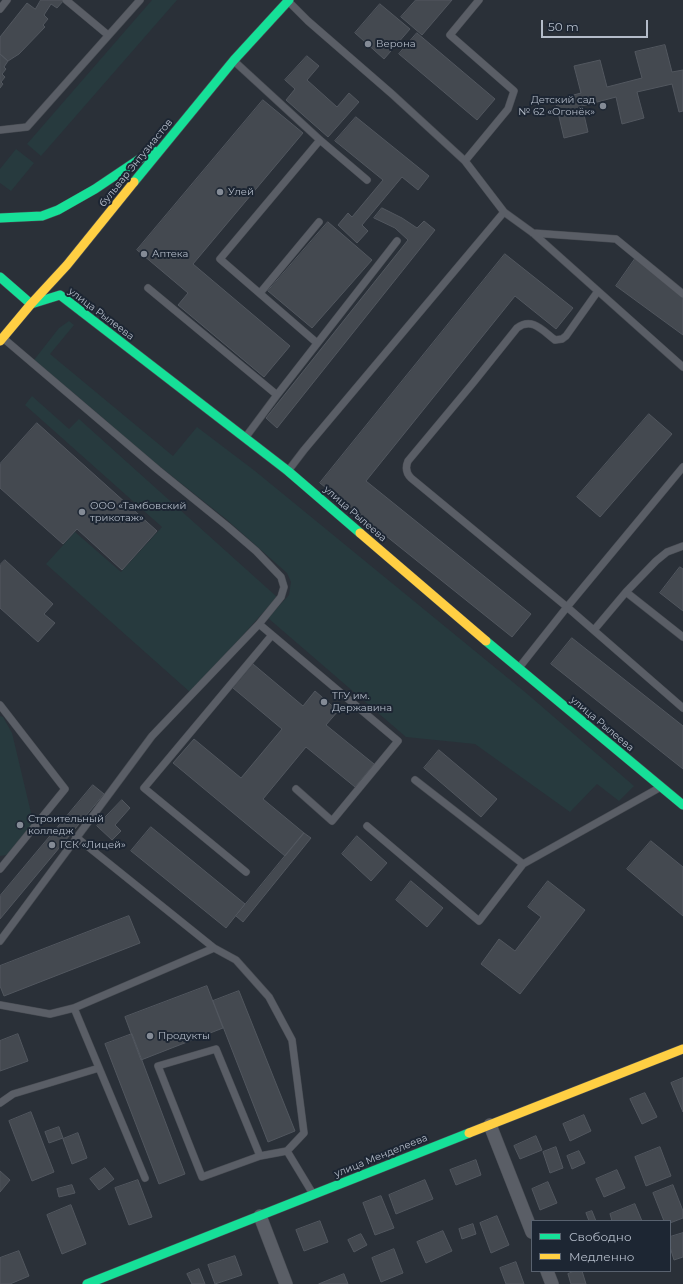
<!DOCTYPE html>
<html>
<head>
<meta charset="utf-8">
<style>
	body { margin:0 }
	#map { position:relative; width:683px; height:1284px; overflow:hidden; background:#2a3038; font-family:Montserrat,sans-serif }
	canvas { display:block }
	.legend { position:absolute; left:531px; top:1220px; width:140px; height:52px; box-sizing:border-box; background:#1d2633; border:1px solid #59626f; margin:0; padding:5px 7px; list-style:none; font-size:12px; color:#b4bcc9 }
	.legend li { display:flex; align-items:center; gap:8px; height:20px }
	.legend b { width:20px; border:1px solid #59626f }
	.scale { position:absolute; left:541px; top:20px; width:107px; height:18px; box-sizing:border-box; border:2px solid #b4bcc9; border-top:0; padding-left:5px; font-size:12px; line-height:14px; white-space:nowrap; color:#b4bcc9; -webkit-text-stroke:3px #1d2633; paint-order:stroke }
</style>
</head>
<body>
<div id="map">
<canvas width="683" height="1284"></canvas>
<ul class="legend">
<li><b style="height:5px;background:#16e098"></b>Свободно</li>
<li><b style="height:5px;background:#ffcf43"></b>Медленно</li>
</ul>
<div class="scale">50 m</div>
</div>
<script>
const ctx = document.querySelector('canvas').getContext('2d');
ctx.lineJoin = 'round';
function fill(path, color) {
  ctx.fillStyle = color;
  ctx.fill(path, 'evenodd');
}
function strokePath(path, color, width, dash) {
  ctx.strokeStyle = color;
  ctx.lineWidth = width;
  ctx.lineCap = dash ? 'butt' : 'round';
  ctx.setLineDash(dash || []);
  ctx.stroke(path);
}
function write(font, color, halo, rows, align = 'center') {
  ctx.font = font + ' Montserrat,sans-serif';
  ctx.lineWidth = 4;
  ctx.setLineDash([]);
  ctx.textBaseline = 'middle';
  ctx.strokeStyle = halo;
  ctx.fillStyle = color;
  for (const [text, x, y, turn = 0] of rows) {
    ctx.save();
    ctx.translate(x, y);
    ctx.rotate((+turn || 0) * Math.PI / 180);
    ctx.textAlign = isNaN(turn) ? turn : align;
    if (halo) ctx.strokeText(text, 0, 0);
    ctx.fillText(text, 0, 0);
    ctx.restore();
  }
}
const green = new Path2D(`
	M152 0H177L41 156 27 144Z
	M16 149 34 163 11 191 0 183V169Z
	M69 321 74 325 50 354 173 456 197 427 255 471 525 692 634 786 619 801 597 784 570 812 475 744 406 737 268 618 289 595 291 582 287 573 226 519 139 450 103 418 34 360 59 328Z
	M32 396 69 429 79 419 277 597 191 693 46 564 75 532 121 572 162 527 25 405Z
	M0 716 3 717 12 733 32 817 31 830 17 850 6 855 0 856Z`);
const building = new Path2D(`
	M41 0H64L57 8 51 4 44 15 48 19 43 25 45 27 19 54 8 61 0 54V37L27 3 35 9Z
	M416 0H452L422 35 401 17Z
	M380 4 410 29 384 59 355 33Z
	M417 33 495 99 477 120 399 54Z
	M665 45 672 72 683 70V111L679 112 672 84 637 92 644 118 622 124 616 97 582 106 588 132 564 138 555 100 581 93 574 66 600 60 607 87 642 78 635 52Z
	M0 54 8 61 4 67 6 69 2 74 5 77 1 82 3 84 0 88Z
	M307 56 319 66 307 80 337 107 349 93 359 102 328 137 286 100 295 89 285 80Z
	M263 100 303 133 193 264 290 346 264 377 178 305 188 293 137 250Z
	M356 117 429 176 418 190 402 177 362 225 368 231 357 243 338 225 348 213 352 217 383 180 335 141Z
	M382 208 402 218 417 228 424 221 435 230 277 428 266 418 408 240 395 228 374 218Z
	M328 222 372 260 312 328 268 291Z
	M505 254 573 308 556 329 515 296 366 481 531 614 512 637 320 483Z
	M635 259 683 294V335L616 286Z
	M649 414 672 434 600 517 577 497Z
	M37 423 157 531 122 570 77 529 63 544 0 488V464Z
	M5 560 53 604 44 614 55 623 38 642 0 608V565Z
	M680 567 683 569V611L660 593Z
	M572 638 683 726V769L551 664Z
	M253 664 303 706 315 691 338 711 326 725 374 764 355 787 306 747 263 799 304 833 285 856 173 763 194 739 241 778 282 729 233 688Z
	M439 750 497 799 481 817 424 768Z
	M93 785 104 794 0 919V896Z
	M122 800 130 808 115 825 121 831 112 840 97 826Z
	M151 827 245 904 226 928 131 851Z
	M304 833 311 838 243 922 236 916Z
	M357 836 387 863 371 881 342 854Z
	M651 841 683 867V916L627 869Z
	M411 881 443 908 427 927 396 900Z
	M548 881 585 910 520 994 481 964 499 939 515 951 541 917 528 907Z
	M129 916 140 943 4 996 0 986V966Z
	M207 986 223 1028 141 1060 125 1017Z
	M239 991 295 1131 268 1142 213 1001Z
	M18 1034 28 1061 0 1071V1041Z
	M132 1034 185 1174 159 1184 105 1044Z
	M683 1078V1112L671 1083Z
	M645 1093 657 1117 642 1124 630 1099Z
	M31 1112 54 1172 32 1181 9 1121Z
	M584 1115 591 1131 570 1141 563 1124Z
	M59 1127 63 1138 49 1143 45 1132Z
	M78 1133 87 1158 72 1164 63 1139Z
	M536 1136 542 1150 520 1159 514 1146Z
	M556 1147 563 1168 550 1173 543 1152Z
	M660 1147 671 1176 646 1186 635 1157Z
	M579 1151 585 1163 572 1169 567 1156Z
	M476 1160 481 1175 456 1185 450 1170Z
	M105 1168 114 1179 99 1190 90 1179Z
	M617 1170 625 1188 604 1197 596 1179Z
	M0 1171 10 1180 0 1192Z
	M138 1180 152 1217 129 1225 115 1188Z
	M425 1180 433 1199 396 1214 389 1195Z
	M548 1182 557 1203 540 1210 532 1189Z
	M72 1185 75 1193 59 1197 57 1189Z
	M673 1185 683 1211V1218L670 1223V1221H664L653 1193Z
	M381 1196 394 1228 375 1235 363 1203Z
	M635 1204 642 1221H612L610 1214Z
	M71 1205 86 1244 62 1254 47 1215Z
	M592 1211 596 1221H589L586 1213Z
	M497 1216 509 1245 491 1253 480 1223Z
	M320 1221 328 1242 304 1251 296 1230Z
	M473 1224 476 1234 462 1239 459 1229Z
	M443 1231 452 1251 426 1263 417 1242Z
	M683 1233V1257L674 1260 670 1247V1237Z
	M361 1234 367 1245 354 1252 348 1240Z
	M394 1249 403 1273 381 1282 372 1258Z
	M19 1251 29 1276 10 1284H0V1258Z
	M235 1256 242 1275 215 1284 208 1265Z
	M516 1262 524 1284H506L500 1268Z
	M199 1269 205 1284H192L187 1274Z
	M575 1271H582L586 1284H571L568 1274Z
	M344 1274 348 1284H319Z`);
const lane = new Path2D(`
	M66 0 108 35
	M288 1 308 21 392 94 465 161 504 212 304 450 288 471
	M0 9 7 0
	M234 61 320 140 220 259 317 343
	M0 130 27 127 140 0
	M320 140 367 180
	M465 161 508 109 514 91 450 35 479 0
	M504 212 533 233 683 367
	M533 233 616 239 683 294
	M148 288 277 395 245 438
	M260 293 319 222
	M277 395 397 241
	M683 467 567 607 683 708
	M626 592 683 637
	M259 624 398 741 332 821 296 789
	M594 630 626 592 656 561 667 552 683 546
	M518 669 567 607 411 478C406 473 405 468 408 461L473 383 517 328C532 317 542 330 555 340L562 339 566 336 598 291
	M0 705 65 789 0 869
	M415 780 523 864
	M367 826 479 921 523 864 659 788
	M76 837 214 948
	M246 872 144 788 272 635
	M0 941 152 736 259 624 281 597 284 587 281 577 256 551 227 526 158 470 3 338
	M0 1005 50 1014 74 1008 214 948 236 960 269 997 292 1040 304 1133 287 1151
	M74 1008 145 1178
	M0 1103 13 1094 99 1068
	M260 1156 216 1049 158 1066 202 1177 260 1156 287 1151 313 1194`);
const street = new Path2D(`
	M490 1125 532 1232
	M260 1216 286 1284
	M547 1271 552 1284`);
const fast = new Path2D(`
	M134 182 234 60 289 0
	M0 218 42 216 58 210 95 189 153 150
	M0 277 31 304
	M31 304 60 295 288 471 360 533
	M486 641 683 805
	M87 1284 469 1133`);
const slow = new Path2D(`
	M0 341 31 304 67 265 134 182
	M360 533 486 641
	M469 1133 683 1049`);
const markers = [
	[368,44,4,"#848b96"],
	[603,106,4,"#848b96"],
	[220,192,4,"#848b96"],
	[144,254,4,"#848b96"],
	[82,512,4,"#848b96"],
	[324,702,4,"#848b96"],
	[20,825,4,"#848b96"],
	[52,845,4,"#848b96"],
	[150,1036,4,"#848b96"]
];
const poiNames = [
	["Верона",376,44],
	["Детский сад",595,100,"right"],
	["№ 62 «Огонёк»",595,112,"right"],
	["Улей",228,192],
	["Аптека",152,254],
	["ООО «Тамбовский",90,506],
	["трикотаж»",90,518],
	["ТГУ им.",332,696],
	["Державина",332,708],
	["Строительный",28,819],
	["колледж",28,831],
	["ГСК «Лицей»",60,845],
	["Продукты",158,1036]
];
const streetNames = [
	["бульвар Энтузиастов",136,163,-51],
	["улица Рылеева",101,314,37],
	["улица Рылеева",355,514,41],
	["улица Рылеева",602,724,40],
	["улица Менделеева",381,1156,-22]
];
fill(green, '#273a3e');
fill(building, '#444950');
strokePath(building, '#52575f', 1);
strokePath(lane, '#484c53', 8);
strokePath(street, '#484c53', 14);
strokePath(fast, '#484c53', 10);
strokePath(slow, '#484c53', 10);
strokePath(lane, '#5a5e66', 7);
strokePath(street, '#5a5e66', 13);
strokePath(fast, '#16e098', 9);
strokePath(slow, '#ffcf43', 9);
for (const [x, y, r, color] of markers) {
  const dot = new Path2D();
  dot.arc(x, y, r, 0, 2 * Math.PI);
  ctx.fillStyle = color;
  ctx.fill(dot);
  strokePath(dot, '#1d2633', 1.5);
}
write('10px', '#b4bcc9', '#1d2633', poiNames, 'left');
write('10px', '#b4bcc9', '#1d2633', streetNames);
</script>
</body>
</html>
